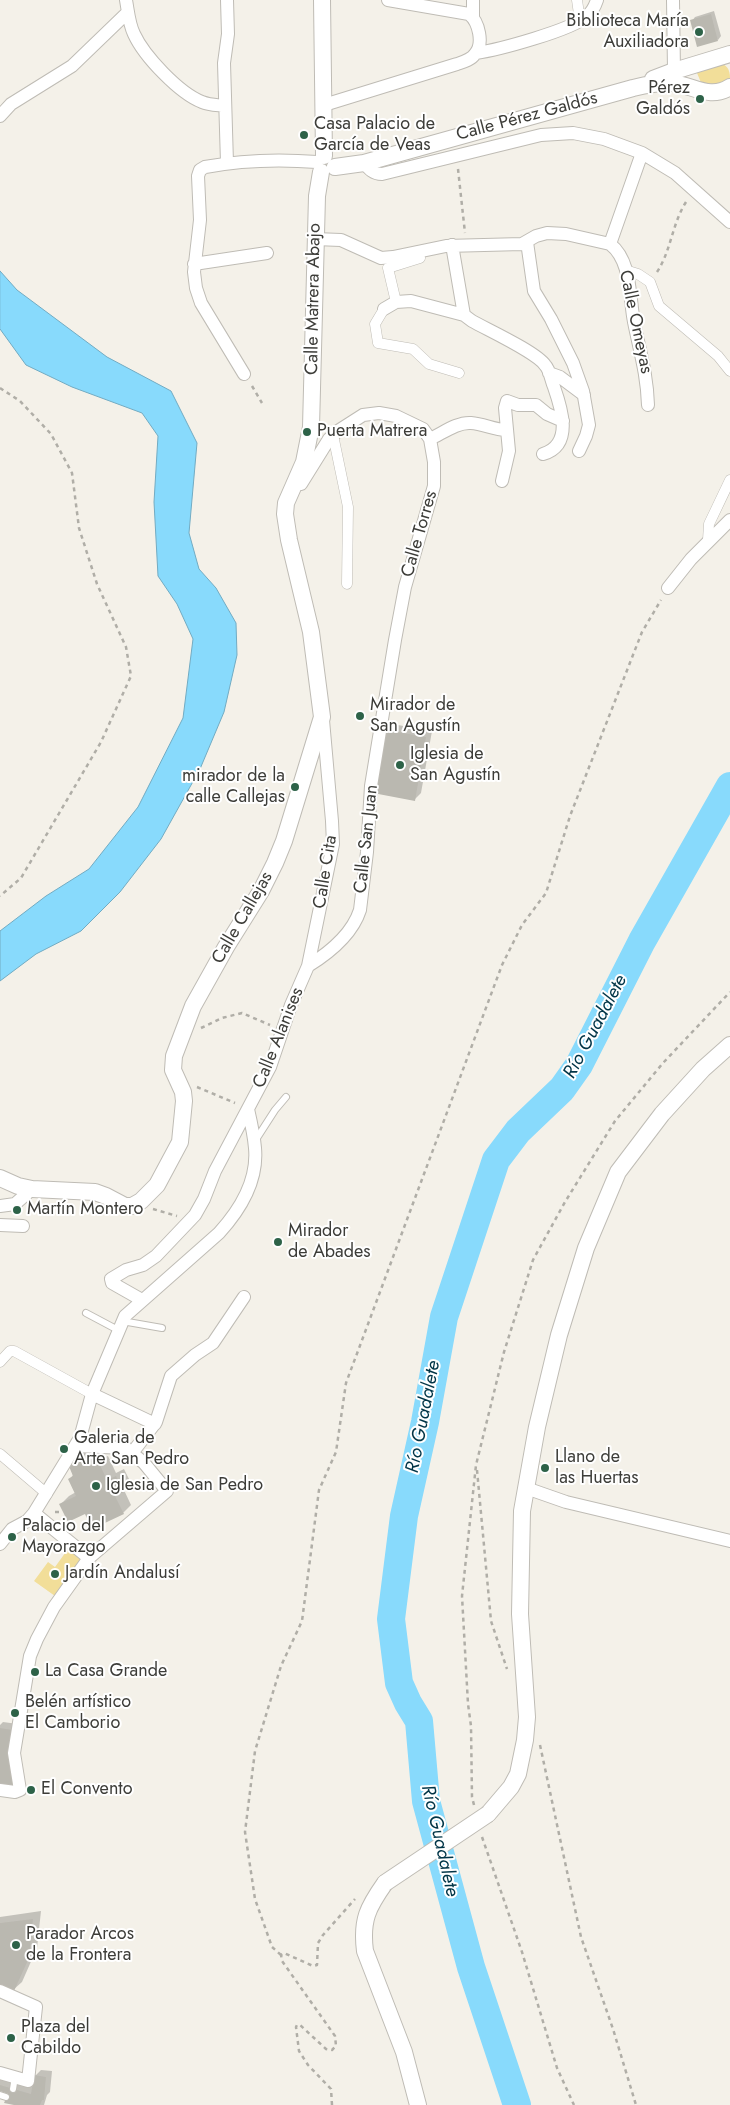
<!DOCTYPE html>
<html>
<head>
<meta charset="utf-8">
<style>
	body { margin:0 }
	canvas { display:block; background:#f4f1e9 }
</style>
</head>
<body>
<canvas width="730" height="2105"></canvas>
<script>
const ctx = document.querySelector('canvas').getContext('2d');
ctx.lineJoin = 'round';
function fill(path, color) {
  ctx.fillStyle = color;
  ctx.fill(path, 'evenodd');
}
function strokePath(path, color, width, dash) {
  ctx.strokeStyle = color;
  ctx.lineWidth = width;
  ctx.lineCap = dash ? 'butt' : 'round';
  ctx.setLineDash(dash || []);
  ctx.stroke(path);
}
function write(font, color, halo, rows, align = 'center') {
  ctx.font = font + ' Jost,sans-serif';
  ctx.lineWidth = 4;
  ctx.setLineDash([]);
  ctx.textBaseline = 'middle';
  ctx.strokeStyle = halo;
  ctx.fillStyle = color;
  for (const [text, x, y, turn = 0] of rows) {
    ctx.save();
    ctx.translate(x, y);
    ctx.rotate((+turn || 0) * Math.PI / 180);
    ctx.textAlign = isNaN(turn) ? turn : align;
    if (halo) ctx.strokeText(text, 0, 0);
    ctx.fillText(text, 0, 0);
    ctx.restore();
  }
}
const green = new Path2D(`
	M718 62C727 65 730 69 730 78L724 83 702 85 697 73 699 67Z
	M68 1549 82 1558 55 1596 34 1581 48 1562 55 1567Z`);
const water = new Path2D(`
	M0 271 17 290 107 357 171 391 197 443 189 533 199 569 216 588 236 623 237 655 224 712 200 769 161 839 120 892 81 931 36 954 0 981V931L46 896 89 869 138 807 183 718 193 639 177 604 158 576 154 502 158 436 142 413 72 387 26 365 0 329Z`);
const shadow = new Path2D(`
	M714 11 721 36 718 40 692 21 695 17Z
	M392 724 432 731 421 793 414 800 386 730Z
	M83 1446 96 1447 103 1458 108 1456 116 1473 124 1469 131 1483 124 1490 131 1505 123 1513H86L61 1504 69 1496 76 1492 70 1479 73 1475 69 1464Z
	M3 1722 18 1724 0 1784V1725Z
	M41 1911 37 1948 22 1982 13 1990 0 1984V1917Z
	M41 2070 52 2071 50 2092 47 2095 44 2105H16L9 2093 0 2090V2077L34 2087 35 2076Z`);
const river = new Path2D(`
	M517 2105 471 1967 426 1801 419 1721 408 1703 399 1683 391 1619 404 1516 425 1422 444 1317 496 1160 518 1131 562 1089 579 1065 642 941 730 786`);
const building = new Path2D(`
	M711 14 718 41 697 47 690 20Z
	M385 730 426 737 415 801 373 793Z
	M78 1452 88 1455 94 1466 99 1463 107 1480 116 1476 124 1492 115 1496 124 1514 92 1529 85 1514 68 1522 59 1504 76 1496 68 1479 73 1476 68 1464Z
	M0 1728 13 1730 16 1788 0 1785Z
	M33 1919 29 1958 14 1991 0 1985V1923Z
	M34 2075 46 2077 44 2100H42L40 2105H14L4 2103 8 2094 0 2091V2085L31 2094Z`);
const path = new Path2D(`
	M458 169 465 233
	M657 272C671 251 672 224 686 202
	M252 386 262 403
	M0 388 20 401 51 434 72 473 79 528 97 584 126 647 131 676 101 742 21 878 0 896
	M201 1028 222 1018 242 1013 270 1025
	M197 1087 235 1103
	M153 1209 177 1216
	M477 1470 491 1621 507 1669
	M55 1512H63
	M540 1745 581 1937 613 2029 636 2105
	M474 1805 472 1797 471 1726 468 1704 462 1596 476 1465 504 1352 533 1260 565 1202 615 1121 663 1063 730 992
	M482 1837 522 1952 557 2068 574 2105
	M281 1955 272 1947 255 1899 245 1832 255 1751 281 1666 302 1621 319 1490 336 1452 346 1383 502 965 522 925 546 893 570 816 642 632 661 600
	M332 2105 331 2089 308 2065 299 2051 296 2027 297 2025H300L326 2049 332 2050 336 2046 335 2036 282 1961 281 1955 284 1953 313 1966 317 1965 318 1943 323 1935 355 1899`);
const service = new Path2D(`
	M255 1141 275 1110 286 1097
	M86 1313 118 1330
	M122 1321 162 1328
	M13 2089 15 2077
	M0 2095 6 2097`);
const pedestrian = new Path2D(`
	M577 0 580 21
	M625 270 638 274 650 282 659 306 718 356 730 371
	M396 302 388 268 420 258 418 252
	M384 309 375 324 378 343 413 349 429 364 459 373
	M333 435 348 507 347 584
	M708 540 709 524 730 480
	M0 1362 10 1351H14L92 1394
	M0 1454 47 1494`);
const minor = new Path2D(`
	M126 0C128 11 129 24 134 34 144 56 179 93 202 102 209 105 217 105 225 106
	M473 0V17
	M673 0 674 71
	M476 53C498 50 572 30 587 16 592 12 595 6 597 0
	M324 105 457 64C463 62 471 60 475 54 484 44 479 22 469 14L388 0
	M0 116 11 104 72 66 128 12
	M227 163 224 63 228 34 227 0
	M364 163C369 169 373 174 382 174L541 135 573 133 604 139 642 153 675 173 730 222
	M315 239 341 240 381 258 393 257 446 246 522 244 536 236 547 233 566 234 610 244
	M527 242 534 291 551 319 573 363 583 391 589 425 586 436 579 451
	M610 244C632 261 629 297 634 322 640 352 647 374 648 405
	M610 244 642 153
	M452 245 464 315 472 321C488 330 536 352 545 365 550 370 551 380 554 387 561 407 574 445 543 454
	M194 264 267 253
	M384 309 396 302 411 301 464 315
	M549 373 560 377 584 395
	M244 374 201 303 196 288 194 272 200 220 198 176 200 170 205 167C243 160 279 159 317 162
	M430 439C443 433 457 422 471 423 484 424 494 430 506 430
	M502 481 509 451 505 408 507 401 518 405H536L547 414 563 421
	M301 484 329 439 338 431 363 415 379 413 396 416 423 429 430 439 434 462V486L405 587 395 640 371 786 367 852 360 910C352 935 329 953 308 966
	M668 588 691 559 730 520
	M0 1206 15 1204 32 1189
	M0 1225 23 1226
	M142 1300 112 1283 111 1279 126 1270 143 1265 156 1256 195 1215 204 1199 215 1171 270 1067 291 1005 308 966 333 844 332 821 323 720
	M92 1394 155 1424
	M132 1453 156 1422 171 1376 195 1355 213 1343 244 1297
	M526 1488 566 1502 730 1541
	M34 1513 89 1558
	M0 1544 12 1529 27 1521 34 1513 80 1438 92 1394 125 1316 219 1233C240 1210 258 1180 255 1148 254 1135 251 1122 248 1109
	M0 1790 15 1792 20 1790 14 1753 30 1656 37 1639 54 1607 89 1558 167 1491 144 1463 126 1448 76 1446
	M0 1991 36 2007 28 2081 0 2073`);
const tertiary = new Path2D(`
	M322 0 324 156
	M653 79 674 71 730 54
	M335 167 364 163 633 88C646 85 659 82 672 83 693 85 710 100 730 87
	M0 1178 18 1186 32 1189 95 1192 106 1196 125 1206H132L141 1201 157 1185 180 1142 184 1101 183 1092 173 1070 174 1056 193 1006 226 947 261 891 275 863 284 841 322 717 311 632 289 540 285 514 286 503 304 462 311 427 317 196 321 172
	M488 1814 511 1787 518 1774 525 1740 527 1717 520 1614 522 1511 537 1427 559 1335 586 1248 618 1172 662 1114 703 1069 730 1045
	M385 1883C368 1907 361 1920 365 1951L404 2052 418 2105`);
const tertiaryBridge = new Path2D(`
	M385 1883 488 1814`);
const markers = [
	[699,32,5,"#2d6248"],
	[700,99,5,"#2d6248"],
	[304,135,5,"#2d6248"],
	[307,432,5,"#2d6248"],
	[360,716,5,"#2d6248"],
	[400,765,5,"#2d6248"],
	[295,787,5,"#2d6248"],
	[17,1210,5,"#2d6248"],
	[278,1242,5,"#2d6248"],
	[64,1449,5,"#2d6248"],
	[545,1468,5,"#2d6248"],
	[96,1486,5,"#2d6248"],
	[12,1537,5,"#2d6248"],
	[55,1574,5,"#2d6248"],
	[35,1672,5,"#2d6248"],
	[15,1713,5,"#2d6248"],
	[31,1790,5,"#2d6248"],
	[16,1945,5,"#2d6248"],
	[11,2038,5,"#2d6248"]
];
const poiNames = [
	["Biblioteca María",689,22,"right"],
	["Auxiliadora",689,43,"right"],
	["Pérez",690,89,"right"],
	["Galdós",690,110,"right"],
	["Casa Palacio de",314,125],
	["García de Veas",314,146],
	["Puerta Matrera",317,432],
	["Mirador de",370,706],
	["San Agustín",370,727],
	["Iglesia de",410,755],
	["San Agustín",410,776],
	["mirador de la",285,777,"right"],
	["calle Callejas",285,798,"right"],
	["Martín Montero",27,1210],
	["Mirador",288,1232],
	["de Abades",288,1253],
	["Galeria de",74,1439],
	["Arte San Pedro",74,1460],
	["Llano de",555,1458],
	["las Huertas",555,1479],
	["Iglesia de San Pedro",106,1486],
	["Palacio del",22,1527],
	["Mayorazgo",22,1548],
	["Jardín Andalusí",65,1574],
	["La Casa Grande",45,1672],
	["Belén artístico",25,1703],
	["El Camborio",25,1724],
	["El Convento",41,1790],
	["Parador Arcos",26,1935],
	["de la Frontera",26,1956],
	["Plaza del",21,2028],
	["Cabildo",21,2049]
];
const streetNames = [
	["Calle Pérez Galdós",527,117,-15],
	["Calle Matrera Abajo",314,299,-89],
	["Calle Omeyas",635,322,78],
	["Calle Torres",420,534,-74],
	["Calle San Juan",367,839,-84],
	["Calle Cita",326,872,-81],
	["Calle Callejas",243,918,-60],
	["Calle Alanises",279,1038,-68]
];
const waterNames = [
	["Río Guadalete",596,1027,-62],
	["Río Guadalete",424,1417,-79],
	["Río Guadalete",439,1841,77]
];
fill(green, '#f2de99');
fill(water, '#88dafc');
strokePath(water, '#72abc2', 1);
fill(shadow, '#0003');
strokePath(river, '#88dafc', 28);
fill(building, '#bab8b0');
strokePath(service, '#bfbcb5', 8);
strokePath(pedestrian, '#bfbcb5', 11);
strokePath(minor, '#bfbcb5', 14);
strokePath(tertiary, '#bfbcb5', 18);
strokePath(path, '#b0aea7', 2.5, [4, 4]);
strokePath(service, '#fff', 6);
strokePath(pedestrian, '#fff', 10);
strokePath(minor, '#fff', 12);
strokePath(tertiary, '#fff', 16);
strokePath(tertiaryBridge, '#bfbcb5', 18, []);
strokePath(tertiaryBridge, '#fff', 16);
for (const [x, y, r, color] of markers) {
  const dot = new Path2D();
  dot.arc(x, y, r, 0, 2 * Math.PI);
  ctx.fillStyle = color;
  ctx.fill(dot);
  strokePath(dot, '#fff', 2);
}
write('18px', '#3d3d39', '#fff', poiNames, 'left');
write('18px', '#3d3d39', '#fff', streetNames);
write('italic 19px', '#013547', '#fff', waterNames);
</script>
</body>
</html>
